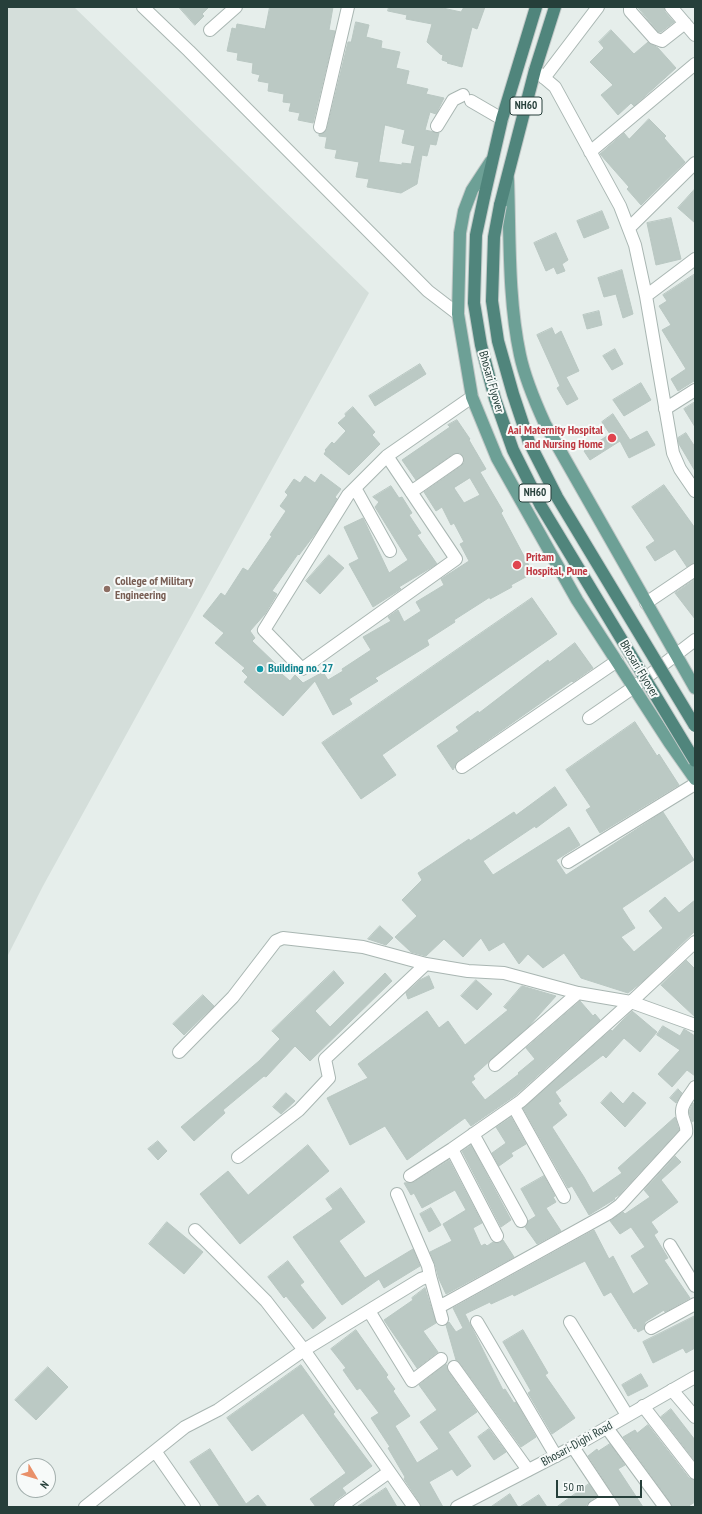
<!DOCTYPE html>
<html>
<head>
<meta charset="utf-8">
<style>
	body { margin:0 }
	#map { position:relative; width:702px; height:1514px; overflow:hidden; background:#e6eeeb; font-family:"PT Sans Narrow",sans-serif }
	canvas { display:block }
	.frame { position:absolute; inset:0; border:8px solid #263f3a; pointer-events:none }
	.north { position:absolute; left:16px; top:1458px; width:40px; height:40px; box-sizing:border-box; background:#f7faf9; border:1px solid #a3afad; border-radius:50%; rotate:128deg; font-size:11px; font-weight:700; line-height:16px; text-align:center; color:#263f3a }
	.north::after { content:''; display:block; margin:auto; width:14px; height:18px; background:#e99069; clip-path:polygon(50% 0,100% 100%,50% 72%,0 100%) }
	.scale { position:absolute; left:556px; top:1480px; width:86px; height:18px; box-sizing:border-box; border:2px solid #263f3a; border-top:0; padding-left:5px; font-size:12px; line-height:14px; white-space:nowrap; color:#263f3a; -webkit-text-stroke:3px #f7faf9; paint-order:stroke }
</style>
</head>
<body>
<div id="map">
<canvas width="702" height="1514"></canvas>
<div class="frame"></div>
<div class="north">N</div>
<div class="scale">50 m</div>
</div>
<script>
const ctx = document.querySelector('canvas').getContext('2d');
ctx.lineJoin = 'round';
function fill(path, color) {
  ctx.fillStyle = color;
  ctx.fill(path, 'evenodd');
}
function strokePath(path, color, width, dash) {
  ctx.strokeStyle = color;
  ctx.lineWidth = width;
  ctx.lineCap = dash ? 'butt' : 'round';
  ctx.setLineDash(dash || []);
  ctx.stroke(path);
}
function write(font, color, halo, rows, align = 'center') {
  ctx.font = font + ' "PT Sans Narrow",sans-serif';
  ctx.lineWidth = 4;
  ctx.setLineDash([]);
  ctx.textBaseline = 'middle';
  ctx.strokeStyle = halo;
  ctx.fillStyle = color;
  for (const [text, x, y, turn = 0] of rows) {
    ctx.save();
    ctx.translate(x, y);
    ctx.rotate((+turn || 0) * Math.PI / 180);
    ctx.textAlign = isNaN(turn) ? turn : align;
    if (halo) ctx.strokeText(text, 0, 0);
    ctx.fillText(text, 0, 0);
    ctx.restore();
  }
}
const built = new Path2D(`
	M7 7H74L369 293 43 886 7 957Z`);
const building = new Path2D(`
	M179 7H209L202 14 204 16 195 25Z
	M270 7H333L329 30 335 31 313 123 298 120 300 113 289 111 291 103 283 102 284 94 268 91 269 83 258 81 260 75 252 73 253 63 237 60 238 53 227 51 232 28 236 29 237 24 265 29Z
	M389 7H438L461 12 464 7H485L477 29 472 27 462 67 447 63 448 62 442 60 443 55 440 54 427 42 432 24 406 19 407 15 388 11Z
	M638 7H664L665 12 674 22 661 32H658Z
	M356 22 369 25 366 37 382 41 381 48 400 52 396 68 409 71 406 84 428 89 426 94 444 98 436 114 430 112 425 130 439 133 436 145 430 144 427 156 422 155 417 184 401 193 367 187 369 179 356 177 359 162 335 158 337 150 325 148 327 137 319 136V134L325 132 327 129 348 42H351ZM385 125 405 130 402 143 415 146 411 164 402 163V165L379 162Z
	M611 30 634 54 648 42 658 48 676 68 634 106 631 103 618 115 601 95 613 85 590 62 604 48 599 42Z
	M649 119 666 136 664 138 685 162 641 205 627 189 629 187 600 154 624 133 629 139Z
	M695 189V223L678 208Z
	M602 211 609 228 584 238 577 221Z
	M671 218 681 259 656 265 647 223Z
	M556 233 568 260 562 264 565 271 557 274 554 267 546 271 534 243Z
	M622 270 633 314 623 318 616 294 604 297 598 278Z
	M695 274V383L694 381 678 391 671 379 686 369 662 330 671 325 659 306 667 301 663 295Z
	M599 311 602 325 587 329 583 315Z
	M552 328 555 335 561 331 579 371 566 377 578 399 567 405 557 388 560 386 537 335Z
	M615 349 623 364 612 370 603 356Z
	M420 364 426 374 375 406 369 396Z
	M641 383 651 400 624 416 613 400Z
	M695 402V427L684 409Z
	M353 407 375 432 372 435 380 444 349 475 324 454 326 451 325 450 332 442 334 444 346 431 338 423 346 416 345 414Z
	M613 414 630 440 647 431 655 445 629 458 620 441 590 460 584 451 610 434 602 422Z
	M457 420 470 439 469 440 486 469 480 472 503 511 501 513 533 573 511 585 512 587 490 599V597L454 620 455 622 427 640 429 645 375 678 378 681 349 699 352 704 333 715 315 681 283 716 244 682 248 677 242 671 245 668 215 643 224 633 203 616 221 593 225 596 243 568 248 571 272 536 270 535 286 511 280 506 288 495 285 492 294 479 300 483 305 476 315 483 321 474 341 489 335 497 337 499 318 530 299 555 298 554 272 591 277 594 265 614 250 631 255 638 252 641 278 666 276 669 290 681 295 675 303 683 323 672 328 680 343 671 342 669 371 650 363 637 391 621 388 617 398 610 404 622 421 611 416 602 444 585 441 579 469 561 460 544 464 542 454 523 451 525 442 507 436 511 424 492 461 466 464 463 463 456 460 453 453 454 416 480 402 460 450 427 448 425ZM470 478 480 495 464 503 454 488Z
	M686 433 695 447V471L679 444 678 438Z
	M664 485 695 528V563L687 567 675 549 655 561 646 547 655 541 632 507Z
	M391 486 399 498 402 497 412 513 409 515 421 533 417 535 437 564 399 587 401 589 373 607 349 564 359 559 344 527 363 518 389 573 408 560 375 507 379 502 373 497Z
	M329 555 344 568 320 594 306 581Z
	M695 579V619L675 593Z
	M532 598 557 634 382 755 396 775 361 799 322 743Z
	M575 643 593 668 573 682 572 681 458 761 453 770 437 746 459 731 456 727 478 711 479 713 548 660 549 662Z
	M635 722 657 756 659 754 679 785 600 833 586 810 591 807 566 770Z
	M555 787 567 805 536 828 535 826 483 861 493 875 569 827 580 845 556 860 566 875 663 812 694 860 622 908 635 928 621 937 634 952 663 928 649 911 665 897 679 913 695 900V931L643 981 628 993 581 978 564 953 543 968 528 954 519 964 504 942 489 951 481 938 463 957 444 939 426 956 411 952 395 937 417 916 402 900 422 880 418 873 469 839 470 841 514 812 516 815Z
	M380 926 393 938 386 945 368 939Z
	M686 960 695 969V1017L661 985Z
	M334 971 344 983 315 1011 330 1027 385 973 392 981 310 1061 295 1046 266 1077 264 1076 223 1110 225 1113 194 1141 181 1127 259 1061 280 1039 272 1031Z
	M429 976 434 988 408 999 406 993 420 980Z
	M476 980 492 994 477 1010 461 996Z
	M522 986 556 996 529 1026 473 1076 475 1079 471 1082 485 1100 519 1074 518 1073 535 1059 526 1048 580 1001 593 1016 595 1014 600 1020 516 1095 471 1126 465 1118 407 1160 385 1126 350 1145 327 1098 368 1078 358 1064 427 1011 439 1028 448 1021 465 1045 508 1010 504 1007Z
	M203 995 214 1006 184 1035 173 1024Z
	M632 1011 657 1032 640 1052 624 1038 606 1058 603 1055 555 1092 561 1101 558 1103 567 1115 552 1127 584 1177 593 1193 622 1173 618 1168 675 1117 679 1130 619 1195 614 1198 615 1199 589 1215 572 1186 568 1188 523 1108 611 1030 612 1031Z
	M663 1026 680 1036 684 1029 695 1036V1076L687 1070 672 1087 658 1074 680 1050 657 1035Z
	M678 1089 682 1093 676 1103 670 1098Z
	M611 1092 623 1104 633 1092 646 1103 625 1127 601 1103Z
	M286 1093 295 1101 281 1114 273 1107Z
	M693 1103 695 1104V1120L692 1122 689 1112Z
	M511 1117 526 1144 511 1153 513 1156 499 1166 492 1153 506 1143 496 1127Z
	M158 1141 167 1151 158 1160 148 1149Z
	M308 1145 329 1171 240 1244 200 1194 228 1171 248 1195Z
	M471 1145 511 1220 501 1227 462 1151Z
	M675 1156 681 1162 661 1180 678 1202 651 1222 658 1232 654 1235 668 1258 664 1260 690 1298 665 1312 664 1310 645 1322 644 1329 638 1332 636 1328 634 1329 611 1292 604 1296 585 1261 514 1296 513 1294 491 1304 490 1302 465 1314 503 1390 505 1389 514 1403 516 1402 536 1437 521 1447 460 1363 456 1360 446 1325 449 1322 456 1332 463 1328 453 1308 594 1230 609 1259 613 1256 633 1294 649 1284 631 1256 645 1247 631 1227 620 1234 610 1221 623 1212 625 1214 650 1197 644 1190Z
	M449 1160 482 1223 473 1228 481 1246 485 1244 487 1246 493 1242 500 1243 503 1240 514 1257 446 1294 439 1279 435 1264 430 1252 452 1241 443 1224 466 1210 455 1190 422 1208 414 1193 411 1195 404 1183 414 1182Z
	M544 1176 555 1196 553 1197 556 1202 546 1208 561 1231 537 1244 525 1227 528 1221 536 1216 521 1189Z
	M341 1188 365 1222 339 1241 365 1278 413 1249 420 1266 384 1288 379 1279 342 1305 293 1237 333 1209 326 1199Z
	M431 1208 441 1225 429 1232 420 1214Z
	M167 1222 203 1252 184 1274 149 1244Z
	M288 1261 304 1282 300 1285 326 1318 313 1329 286 1296 284 1298 268 1277Z
	M425 1288 436 1323 423 1331 438 1352 417 1368 384 1320 413 1300 412 1298Z
	M695 1316V1348L686 1353 683 1348 653 1363 643 1342Z
	M356 1330 388 1375 386 1377 395 1389 393 1391 410 1416 395 1426 417 1463 439 1449 420 1422 437 1410 419 1385 446 1364 448 1371 477 1412 448 1432 471 1466 457 1476 452 1469 429 1482 443 1507H421L420 1503 404 1479 405 1477 388 1448 390 1447 371 1418 379 1413 360 1388 357 1390 343 1370 346 1368 331 1349Z
	M523 1330 548 1373 545 1375 575 1418 552 1434 528 1393 531 1391 503 1342Z
	M301 1365 335 1412 333 1414 372 1466 342 1488 346 1493 335 1501 333 1507H316L310 1499 346 1473 303 1413 252 1451 227 1418Z
	M48 1367 68 1387 36 1420 15 1400Z
	M641 1374 648 1386 628 1396 622 1385Z
	M671 1409 695 1440V1461L661 1417Z
	M648 1425 689 1478 695 1480V1502L687 1507H672L671 1503 623 1437 635 1430 637 1433Z
	M489 1429 506 1452 494 1460 478 1437Z
	M610 1444 625 1465 618 1469 643 1507H620L619 1503 588 1456 597 1449 598 1451Z
	M210 1449 246 1504 258 1495 267 1507H220L190 1462Z
	M589 1484 597 1496 590 1501 585 1507H557Z
	M386 1488 397 1507H357Z
	M510 1494 518 1507H491Z
	M539 1495 547 1507H520Z`);
const minor = new Path2D(`
	M143 7 189 51 428 291 458 314
	M630 7V11L654 38 662 41 685 23
	M671 7 695 35
	M210 30 236 7
	M535 70 555 87 620 206 635 245 646 296 673 453 680 469 695 491
	M544 78 598 7
	M471 101 502 119
	M437 126 453 100 463 95
	M320 127 348 7
	M590 152 695 64
	M629 228 695 163
	M646 296 695 259
	M665 409 695 390
	M387 456 456 559 302 669 264 630 348 495 387 456 472 397
	M355 488 390 551
	M411 492 457 460
	M646 603 695 570
	M589 718 634 687 695 640
	M462 767 617 661
	M568 862 695 784
	M179 1052 233 997 276 941 283 938 363 947 426 964 468 971 504 973 578 993 631 1002 695 1025
	M495 1065 578 993
	M514 1107 564 1197
	M473 1134 521 1221
	M452 1149 497 1236
	M238 1157 299 1110 329 1078 325 1059 426 964
	M410 1176 452 1149 521 1101 631 1002 695 942
	M397 1194 428 1266 430 1276
	M195 1230 266 1301 304 1350 414 1507
	M670 1245 695 1286
	M439 1307 609 1213 620 1205 686 1133C688 1125 681 1119 682 1111 682 1103 691 1094 695 1087
	M369 1311 412 1381 441 1359
	M477 1322 556 1456
	M570 1322 627 1415
	M651 1328 695 1304
	M454 1367 528 1470
	M672 1390 695 1417
	M643 1406 695 1473
	M607 1428 665 1507
	M573 1447 613 1507
	M155 1451 185 1427 218 1410 304 1350 421 1279 430 1276 442 1319
	M85 1507 155 1451 194 1507
	M340 1507 389 1472
	M594 1507 607 1499`);
const tertiary = new Path2D(`
	M457 1507 573 1447 695 1377`);
const primary = new Path2D(`
	M491 161 472 190 464 211 460 233 458 314 472 397 497 458 577 600 669 742 695 779
	M508 179C510 236 508 299 520 355 525 379 535 402 545 424L695 688`);
const trunk = new Path2D(`
	M485 193 502 119 536 7
	M500 205 535 70 555 7`);
const trunkBridge = new Path2D(`
	M485 193 476 235 474 303 481 345 495 399 513 450 541 506 695 761
	M500 205 494 237 492 301 498 341 513 394 529 442 557 497 695 726`);
const markers = [
	[612,438,5,"#e0444e"],
	[517,565,5,"#e0444e"],
	[107,589,4,"#8d6e63"],
	[260,669,4,"#0f9aa8"]
];
const shields = [
	[526,106,32],
	[535,493,32]
];
const shieldNames = [
	["NH60",526,106],
	["NH60",535,493]
];
const streetNames = [
	["Bhosari Flyover",491,382,74],
	["Bhosari Flyover",639,669,59],
	["Bhosari-Dighi Road",577,1444,-29]
];
const healthNames = [
	["Aai Maternity Hospital",603,431],
	["and Nursing Home",603,445],
	["Pritam",526,558,"left"],
	["Hospital, Pune",526,572,"left"]
];
const educationNames = [
	["College of Military",115,582],
	["Engineering",115,596]
];
const cultureNames = [
	["Building no. 27",268,669]
];
fill(built, '#d4deda');
fill(building, '#bbc9c4');
strokePath(building, '#b9c7c2', 1);
strokePath(minor, '#a9b6b2', 14);
strokePath(tertiary, '#a9b6b2', 14);
strokePath(primary, '#c2c9c8', 14);
strokePath(trunk, '#c2c9c8', 14);
strokePath(minor, '#fff', 12);
strokePath(tertiary, '#fff', 12);
strokePath(primary, '#6da096', 12);
strokePath(trunk, '#50857c', 12);
strokePath(trunkBridge, '#c2c9c8', 14, []);
strokePath(trunkBridge, '#50857c', 12);
for (const [x, y, r, color] of markers) {
  const dot = new Path2D();
  dot.arc(x, y, r, 0, 2 * Math.PI);
  ctx.fillStyle = color;
  ctx.fill(dot);
  strokePath(dot, '#f7faf9', 1.5);
}
for (const [x, y, w] of shields) {
  const box = new Path2D();
  box.roundRect(x - w / 2, y - 9, w, 18, 3);
  ctx.fillStyle = '#f7faf9';
  ctx.fill(box);
  strokePath(box, '#263f3a', 1);
}
write('bold 11px', '#263f3a', null, shieldNames);
write('12px', '#263f3a', '#f7faf9', streetNames);
write('bold 12px', '#be3a42', '#f7faf9', healthNames, 'right');
write('bold 12px', '#785e54', '#f7faf9', educationNames, 'left');
write('bold 12px', '#0d838f', '#f7faf9', cultureNames, 'left');
</script>
</body>
</html>
